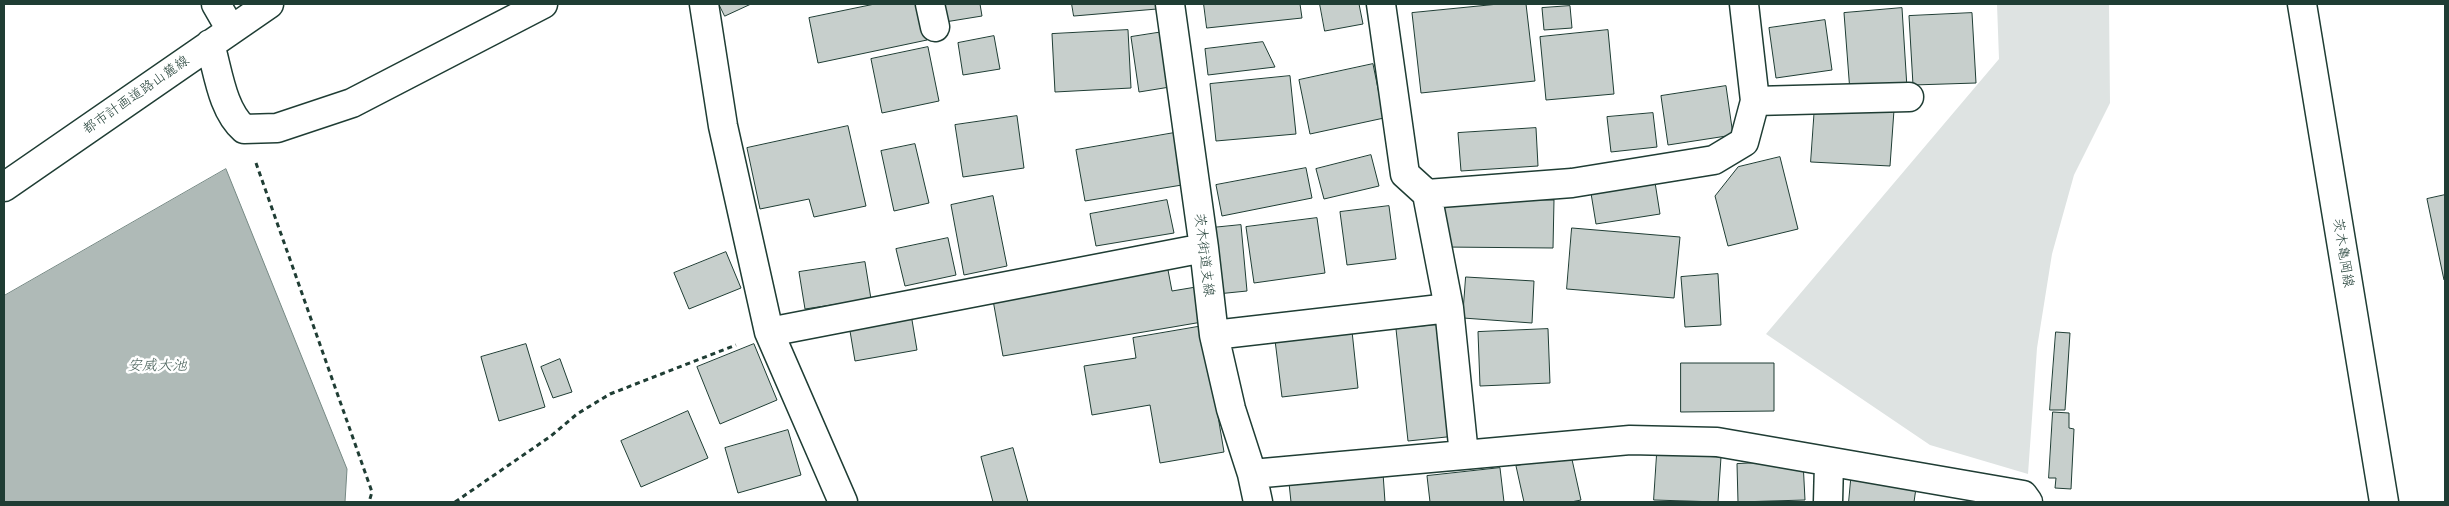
<!DOCTYPE html>
<html>
<head>
<meta charset="utf-8">
<style>
	body { margin:0 }
	#map { position:relative; width:2449px; height:506px; overflow:hidden; background:#fff; font-family:"Comic Neue",sans-serif }
	canvas { display:block }
	.frame { position:absolute; inset:0; border:5px solid #1f3d34; pointer-events:none }
</style>
</head>
<body>
<div id="map">
<canvas width="2449" height="506"></canvas>
<div class="frame"></div>
</div>
<script>
const ctx = document.querySelector('canvas').getContext('2d');
ctx.lineJoin = 'round';
function fill(path, color) {
  ctx.fillStyle = color;
  ctx.fill(path, 'evenodd');
}
function strokePath(path, color, width, dash) {
  ctx.strokeStyle = color;
  ctx.lineWidth = width;
  ctx.lineCap = dash ? 'butt' : 'round';
  ctx.setLineDash(dash || []);
  ctx.stroke(path);
}
function write(font, color, halo, rows, align = 'center') {
  ctx.font = font + ' "Comic Neue","Klee One",sans-serif';
  ctx.lineWidth = 5;
  ctx.setLineDash([]);
  ctx.textBaseline = 'middle';
  ctx.strokeStyle = halo;
  ctx.fillStyle = color;
  for (const [text, x, y, turn = 0] of rows) {
    ctx.save();
    ctx.translate(x, y);
    ctx.rotate((+turn || 0) * Math.PI / 180);
    ctx.textAlign = isNaN(turn) ? turn : align;
    if (halo) ctx.strokeText(text, 0, 0);
    ctx.fillText(text, 0, 0);
    ctx.restore();
  }
}
const green = new Path2D(`
	M1997 4H2109L2110 103 2074 175 2052 254 2037 348 2028 474 1930 445 1766 334 1999 59Z`);
const water = new Path2D(`
	M226 169 347 469 345 502H4V296Z`);
const building = new Path2D(`
	M719 4H751L725 16Z
	M875 4H919L927 40 818 63 809 18Z
	M942 4H980L982 16 945 22Z
	M1072 4H1157V9L1074 16Z
	M1204 4H1300L1302 18 1207 28Z
	M1320 4H1359L1363 24 1325 31Z
	M1499 4H1526L1535 81 1421 93 1412 13Z
	M1570 6 1572 28 1544 30 1542 8Z
	M1902 8 1907 88 1850 92 1844 13Z
	M1972 13 1976 83 1913 85 1909 16Z
	M1825 20 1832 70 1776 78 1769 28Z
	M1128 30 1131 88 1055 92 1052 34Z
	M1608 30 1614 94 1546 100 1540 37Z
	M1163 32 1170 87 1139 92 1131 37Z
	M994 36 1000 69 963 75 958 43Z
	M1263 42 1275 67 1208 75 1205 49Z
	M928 47 939 101 882 113 871 59Z
	M1373 64 1384 118 1310 134 1299 80Z
	M1290 76 1296 134 1216 141 1210 84Z
	M1726 86 1733 135 1668 145 1661 96Z
	M1815 105 1894 110 1890 166 1811 162Z
	M1653 113 1657 147 1611 152 1607 117Z
	M1017 116 1024 168 963 177 955 125Z
	M848 126 866 206 814 217 809 199 760 209 747 148Z
	M1536 128 1538 166 1461 171 1458 133Z
	M1174 133 1182 185 1085 201 1076 150Z
	M915 144 929 203 894 211 881 151Z
	M1371 155 1379 186 1324 199 1316 169Z
	M1780 157 1798 229 1728 246 1715 196 1738 167Z
	M1306 168 1312 198 1222 216 1216 185Z
	M1654 176 1660 214 1596 224 1590 187Z
	M2445 195V279L2444 280 2427 199Z
	M993 196 1007 266 964 275 951 205Z
	M1443 198 1554 200 1553 248 1442 247Z
	M1167 200 1174 233 1096 246 1090 214Z
	M1389 206 1396 259 1347 265 1340 212Z
	M1317 218 1325 273 1254 283 1246 227Z
	M1241 225 1247 291 1217 294 1211 228Z
	M1572 228 1680 237 1674 298 1567 289Z
	M948 238 956 275 905 286 896 249Z
	M726 252 741 288 689 309 674 273Z
	M865 262 871 299 805 309 799 272Z
	M1168 270 1172 291 1196 287 1202 322 1003 356 993 300Z
	M1718 274 1721 325 1685 327 1681 277Z
	M1466 277 1534 281 1532 323 1463 318Z
	M911 314 917 350 855 361 849 325Z
	M1444 324 1456 436 1408 441 1396 329Z
	M1203 326 1224 452 1160 463 1150 405 1092 415 1084 366 1136 358 1133 338Z
	M1548 329 1550 383 1480 386 1478 332Z
	M1352 331 1358 388 1282 397 1275 340Z
	M2056 332 2070 333 2065 410H2050Z
	M526 344 545 407 499 421 481 357Z
	M754 344 777 400 720 424 697 367Z
	M560 359 572 392 553 398 541 367Z
	M1681 363H1774V411L1681 412Z
	M688 411 708 458 641 487 621 441Z
	M2053 412 2069 413V428L2074 429 2071 489 2055 488 2056 478H2049Z
	M788 430 801 475 738 493 725 448Z
	M1013 448 1028 502H993L981 457Z
	M1657 454 1721 457 1718 502 1654 500Z
	M1571 455 1581 500 1571 502H1524L1516 466Z
	M1803 461 1805 500 1738 502 1737 464Z
	M1500 468 1504 502H1430L1427 476Z
	M1383 473 1385 502H1291L1289 483Z
	M1851 480 1916 488 1914 502H1849Z`);
const path = new Path2D(`
	M256 163 372 492 369 502
	M455 502 551 436 577 414 610 394 736 345`);
const minor = new Path2D(`
	M216 4 231 30
	M704 4 723 126 769 332 843 502
	M930 4 935 27
	M1170 4 1204 248 1214 335 1231 409 1252 474 1258 502
	M1381 4 1405 174 1427 194 1449 308 1464 455
	M210 44C218 71 222 110 244 129L277 128 352 103 543 4
	M1755 101 1909 97
	M4 187 269 4
	M1427 194 1572 183 1714 160 1744 142 1755 101 1744 4
	M769 332 1204 248
	M1214 335 1449 308
	M1252 474 1630 440 1717 442 2023 495 2028 502
	M1828 502 1829 463`);
const major = new Path2D(`
	M2302 4 2384 502`);
const streetNames = [
	["都市計画道路山麓線",136,95,-35],
	["茨木亀岡線",2343,253,81],
	["茨木街道支線",1204,255,83]
];
const waterNames = [
	["安威大池",157,366]
];
fill(green, '#dee3e2');
fill(water, '#afbab7');
strokePath(water, '#758883', 1);
fill(building, '#c7cfcc');
strokePath(building, '#1f3d34', 1);
strokePath(minor, '#1f3d34', 31);
strokePath(major, '#1f3d34', 31);
strokePath(path, '#1f3d34', 3, [5, 4]);
strokePath(minor, '#fff', 28);
strokePath(major, '#fff', 28);
write('14px', '#1f3d34', '#fff', streetNames);
write('italic 15px', '#4a625b', '#fff', waterNames);
</script>
</body>
</html>
